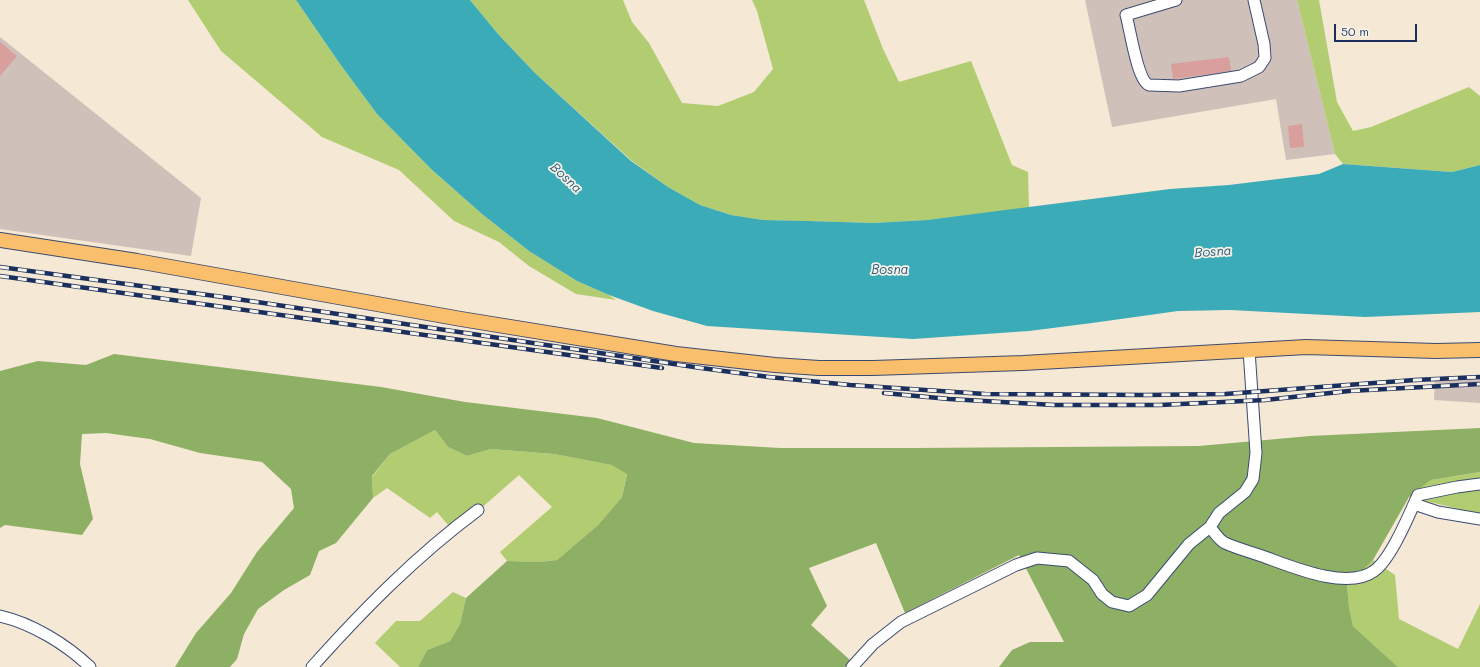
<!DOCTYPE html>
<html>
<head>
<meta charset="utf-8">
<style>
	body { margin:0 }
	#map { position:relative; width:1480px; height:667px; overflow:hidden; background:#f5e8d4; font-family:Mali,sans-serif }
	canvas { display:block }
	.scale { position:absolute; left:1334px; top:24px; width:83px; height:18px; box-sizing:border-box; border:2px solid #1b2f5e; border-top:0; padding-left:5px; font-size:12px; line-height:14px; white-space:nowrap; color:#1b2f5e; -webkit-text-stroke:3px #f7f3e8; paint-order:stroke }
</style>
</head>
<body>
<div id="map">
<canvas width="1480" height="667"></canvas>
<div class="scale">50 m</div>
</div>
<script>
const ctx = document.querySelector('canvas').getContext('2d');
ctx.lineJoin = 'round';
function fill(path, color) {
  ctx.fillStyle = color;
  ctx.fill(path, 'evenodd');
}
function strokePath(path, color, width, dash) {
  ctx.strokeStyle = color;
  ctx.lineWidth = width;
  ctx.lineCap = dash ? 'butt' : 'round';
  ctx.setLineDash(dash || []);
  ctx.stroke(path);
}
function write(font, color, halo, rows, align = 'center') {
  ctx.font = font + ' Mali,sans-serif';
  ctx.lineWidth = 3.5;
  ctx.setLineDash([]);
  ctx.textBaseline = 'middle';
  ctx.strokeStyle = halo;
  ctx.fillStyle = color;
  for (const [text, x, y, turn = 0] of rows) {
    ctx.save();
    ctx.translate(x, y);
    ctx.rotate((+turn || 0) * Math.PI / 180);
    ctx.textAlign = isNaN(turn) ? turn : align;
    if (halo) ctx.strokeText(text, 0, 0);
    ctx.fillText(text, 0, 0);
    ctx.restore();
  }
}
const industrial = new Path2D(`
	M1085 0H1297L1335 154 1286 160 1276 99 1112 127Z
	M0 37 201 198 191 256 0 229Z
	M1480 375V403L1434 400 1435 377Z`);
const green = new Path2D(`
	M188 0H296L340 64 377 114 431 169 482 214 529 251 577 281 609 295 616 300 576 294 529 266 499 242 454 221 399 170 322 137 221 51Z
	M470 0H623L632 22 649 43 682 103 718 106 754 92 773 69 757 11 752 0H864L883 49 899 82 971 61 1012 165 1028 172 1029 208 927 220 873 223 762 220 731 215 700 205 668 187 632 161 535 73 498 34Z
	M1297 0H1319L1337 102 1353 131 1371 127 1469 87 1480 96V165L1452 172 1343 164 1335 154Z
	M435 430 448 447 467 456 491 449 554 454 613 465 627 473 622 497 598 525 557 560 540 562 507 561 500 552 552 507 519 475 454 532 437 512 430 518 387 488 373 498 372 477 390 454Z
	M1480 472V514L1409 497 1431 480Z
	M1373 560 1395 575 1399 619 1458 649 1480 604V667H1398L1353 626 1349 607 1347 586Z
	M453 592 466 598 460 624 450 641 427 650 418 667H400L375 643 396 621H420Z`);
const forest = new Path2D(`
	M114 354 381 387 465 402 597 418 694 443 780 448H917L1199 446 1310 436 1480 428V472L1431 480 1409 497 1373 560 1347 586 1349 607 1353 626 1398 667H999L1012 650 1030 642H1064L1019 555 905 613 876 543 809 568 827 606 811 625 850 660 845 667H418L427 650 450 641 460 624 466 598 507 561 540 562 557 560 598 525 622 497 627 474 612 465 554 454 491 449 467 456 448 447 435 430 390 454 372 476 373 498 336 543 319 551 310 575 284 590 258 609 244 634 237 659 230 667H175L196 633 231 593 257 552 294 508 291 489 262 462 200 453 150 439 106 433 82 434 80 464 93 519 82 535 5 525 0 528V371L38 361 86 365Z`);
const water = new Path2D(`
	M296 0H470L498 34 535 73 631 161 668 187 700 205 731 215 763 220 807 221 873 223 927 220 1170 189 1229 185 1319 174 1343 164 1452 172 1480 165V312L1365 317 1230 310 1178 311 1092 323 1029 331 913 339 707 326 653 311 609 295 577 281 529 251 482 214 431 169 377 114 340 64Z`);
const building = new Path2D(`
	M0 42 17 56 0 76Z
	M1229 57 1231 71 1173 79 1171 64Z
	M1302 124 1304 147 1290 148 1288 126Z`);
const minor = new Path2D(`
	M1176 0 1126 15C1130 28 1137 80 1149 85L1179 86 1241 76 1259 67 1265 58 1264 44 1254 0
	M1414 504 1438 512 1480 519
	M1210 527 1219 513 1245 492 1253 479 1256 453 1249 350
	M0 616C32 623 67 645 90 667
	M312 667C363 610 416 556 478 510
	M852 667 873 644 901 622 1016 565 1037 558 1069 561 1093 580 1102 594 1112 602 1129 606 1147 595 1189 544 1210 527C1214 532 1219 540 1225 543 1236 548 1250 552 1262 556 1290 566 1347 591 1374 571 1391 559 1409 515 1418 495L1457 487 1480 484`);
const major = new Path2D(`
	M0 240 137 261 461 319 676 354 775 365 819 368H873L1023 363 1306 347 1436 351 1480 350`);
const rail = new Path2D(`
	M0 267 230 298 701 368 769 377 850 385 985 394 1146 395 1225 394 1415 380 1480 377
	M0 276 662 368
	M884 393 949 399 1054 405H1160L1265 400 1349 391 1480 384`);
const waterNames = [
	["Bosna",566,178,43],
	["Bosna",1213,252,-4],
	["Bosna",890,270]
];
fill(industrial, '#cfc0ba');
fill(green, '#b2cc72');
fill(forest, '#8db064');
fill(water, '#3babb8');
fill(building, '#d99f9c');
strokePath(minor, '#3c4b70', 13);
strokePath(major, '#3c4b70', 16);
strokePath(minor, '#fff', 11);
strokePath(major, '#f9bf6d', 14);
strokePath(rail, '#1b2f5e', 4.5);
strokePath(rail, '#f7f3e8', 3, [9]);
write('italic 13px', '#265a7e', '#f7f3e8', waterNames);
</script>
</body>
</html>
